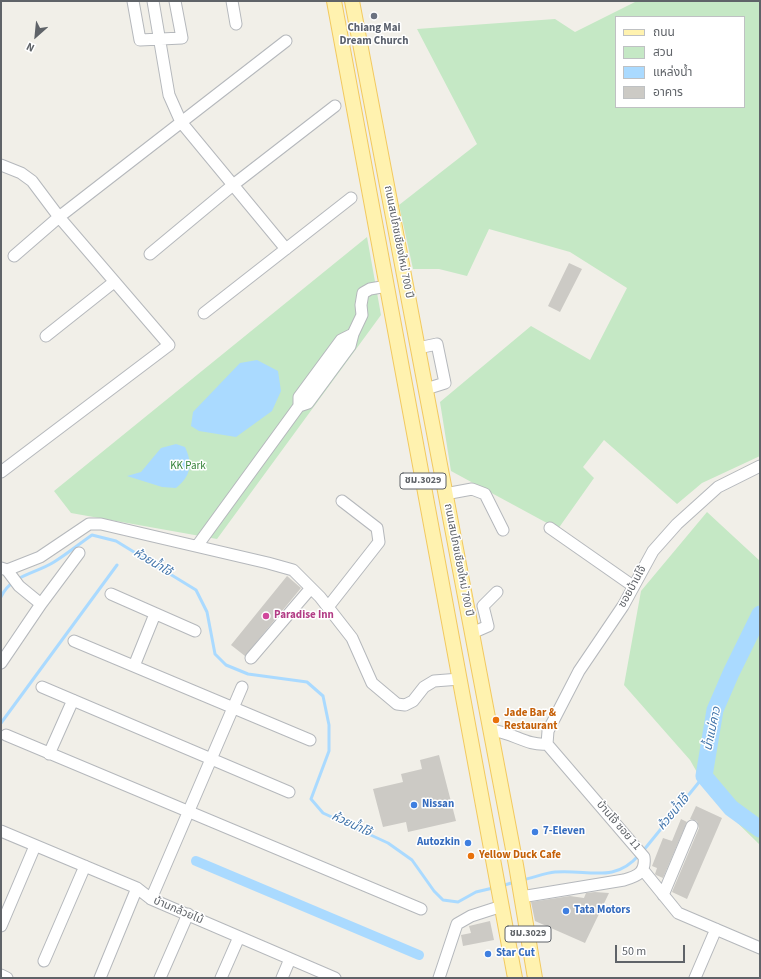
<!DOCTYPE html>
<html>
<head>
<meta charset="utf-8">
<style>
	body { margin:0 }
	#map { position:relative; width:761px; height:979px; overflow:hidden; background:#f1efe8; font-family:"Source Sans 3","Noto Sans Thai",sans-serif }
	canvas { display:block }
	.frame { position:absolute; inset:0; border:2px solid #5f6368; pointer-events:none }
	.legend { position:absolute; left:615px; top:16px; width:130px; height:92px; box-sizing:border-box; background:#fff; border:1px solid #bfc1c3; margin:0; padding:5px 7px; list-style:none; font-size:12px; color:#5f6368 }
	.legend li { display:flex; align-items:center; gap:8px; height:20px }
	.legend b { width:20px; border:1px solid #bfc1c3 }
	.north { position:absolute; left:16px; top:16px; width:40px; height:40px; -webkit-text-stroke:3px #fff; paint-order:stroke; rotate:207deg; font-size:11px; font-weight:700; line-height:16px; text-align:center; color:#5f6368 }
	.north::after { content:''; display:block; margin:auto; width:14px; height:18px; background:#5f6368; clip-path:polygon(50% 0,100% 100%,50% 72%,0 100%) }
	.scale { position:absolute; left:615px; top:945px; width:70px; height:18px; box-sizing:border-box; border:2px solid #5f6368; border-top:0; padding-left:5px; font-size:12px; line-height:14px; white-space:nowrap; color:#5f6368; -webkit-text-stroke:3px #fff; paint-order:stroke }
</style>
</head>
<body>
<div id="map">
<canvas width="761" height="979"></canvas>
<div class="frame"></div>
<ul class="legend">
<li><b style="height:5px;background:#fff2af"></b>ถนน</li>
<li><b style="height:11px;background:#c5e8c5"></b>สวน</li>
<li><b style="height:11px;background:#aadaff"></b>แหล่งน้ำ</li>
<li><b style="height:11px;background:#cccac5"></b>อาคาร</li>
</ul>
<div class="north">N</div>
<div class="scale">50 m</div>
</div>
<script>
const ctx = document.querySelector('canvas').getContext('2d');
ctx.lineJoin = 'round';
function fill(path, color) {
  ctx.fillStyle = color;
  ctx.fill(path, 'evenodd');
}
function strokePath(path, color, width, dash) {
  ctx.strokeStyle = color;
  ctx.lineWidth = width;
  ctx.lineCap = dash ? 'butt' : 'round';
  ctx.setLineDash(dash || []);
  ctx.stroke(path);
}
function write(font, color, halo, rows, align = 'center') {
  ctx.font = font + ' "Source Sans 3","Noto Sans Thai",sans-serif';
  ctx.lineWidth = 3;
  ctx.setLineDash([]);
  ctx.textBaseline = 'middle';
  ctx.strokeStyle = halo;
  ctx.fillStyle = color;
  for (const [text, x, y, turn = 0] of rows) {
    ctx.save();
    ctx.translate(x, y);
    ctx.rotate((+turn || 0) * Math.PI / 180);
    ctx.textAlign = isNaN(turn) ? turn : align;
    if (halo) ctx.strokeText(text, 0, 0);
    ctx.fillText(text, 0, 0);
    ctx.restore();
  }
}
const green = new Path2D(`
	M637 1H760V456L702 483 677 504 604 440 583 467 594 478 558 529 451 471 440 402 531 326 590 360 627 288 570 252 489 229 467 276 439 269H413L399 205 477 144 417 29 555 19 575 32ZM616 17H744V107H616Z
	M367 237 381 315 217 539 71 513 54 491Z
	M707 512 760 561V845L711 797 690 760 624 685 641 591Z`);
const water = new Path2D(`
	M257 360 278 371 281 391 272 411 236 437 199 431 191 426 193 412 240 363Z
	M176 444 185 447C193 464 191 476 176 488L162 487 127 476 141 472 161 448Z`);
const stream = new Path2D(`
	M1 597C11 575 35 574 54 562 67 554 79 544 92 535L116 541 196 590 207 612 215 654 226 665 248 674 307 682 323 696 329 725V751L311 799 323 813 388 843 412 860 434 891 443 900 458 902 476 892 493 888
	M1 723 117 565
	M643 851 704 776
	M522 880C533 878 544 873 555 872 588 869 614 884 639 855
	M501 886 515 882`);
const canal = new Path2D(`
	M196 861 419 955`);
const river = new Path2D(`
	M760 614 731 673 715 710 704 776 731 808 760 829`);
const building = new Path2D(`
	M569 263 582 269 560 312 548 306Z
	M287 576 301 588 245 656 231 645Z
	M439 755 456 821 408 832 406 822 383 827 373 789 403 782 401 774 422 769 420 760Z
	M696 806 722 818 687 899 672 892 699 828 697 821 690 819Z
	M681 819 687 822 663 878 656 875 655 874 657 868 652 866 663 838 672 841Z
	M595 892 609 893 585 943 535 921 531 902 570 896 584 898 586 893Z
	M490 921 494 940 463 946 461 935 471 933 469 926Z`);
const minor = new Path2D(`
	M133 1 140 40 182 38 175 1
	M153 1 169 95 181 122 286 249
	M232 1 236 24
	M1 165 21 173 32 181 59 217 169 345 1 472
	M150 254 233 185 335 106
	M14 256 59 217 286 41
	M204 313 351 198
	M353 334 362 315 361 305 363 293 370 289 387 286
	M46 336 114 282
	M418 348 437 344 445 383 426 389
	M445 494 472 489 485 494 503 530
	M550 528 633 586
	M197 546 299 406 308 403 350 346 353 334 341 340 299 397V406
	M1 568 7 570 40 557 89 524H101L268 563 293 570 320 597 352 638 372 683 397 704 405 705 413 701 424 687 434 681 460 679
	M7 570 19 586 41 604
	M111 594 195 631
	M328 607 379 542 377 528 342 501
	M472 633 488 626 483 606 497 592
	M74 641 310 740
	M251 658 311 588
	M1 663 41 604 79 553
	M134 666 155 614
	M42 687 289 792
	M490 730C513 732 526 746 547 744
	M6 735 421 909
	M547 744 548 731 579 671 623 606 653 551 677 524 718 487 760 466
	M49 754 73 700
	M1 831 137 888 151 899 335 978
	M643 870 678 913 760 948
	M663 895 692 826
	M521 897 624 880C638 876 646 872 644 857L547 744
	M151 899 242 687
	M1 926 35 846
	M44 961 85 866
	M1 975 7 978
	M100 978 137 888
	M160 978 188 914
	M221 978 239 937
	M282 978 290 959
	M439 978 457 924 471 916 502 906
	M695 978 716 929`);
const major = new Path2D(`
	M334 1 515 978
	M352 1 516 865 535 978`);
const markers = [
	[374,16,4,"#6b7280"],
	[266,616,4,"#d1479c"],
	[496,720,4,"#e8710a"],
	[414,805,4,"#3f7fe0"],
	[535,832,4,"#3f7fe0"],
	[468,843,4,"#3f7fe0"],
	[471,856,4,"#e8710a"],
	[566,911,4,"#3f7fe0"],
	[488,954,4,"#3f7fe0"]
];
const shields = [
	[423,481,46],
	[528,934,46]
];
const shieldNames = [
	["ชม.3029",423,481],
	["ชม.3029",528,934]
];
const worshipNames = [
	["Chiang Mai",374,29],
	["Dream Church",374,42]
];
const streetNames = [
	["ถนนสมโภชเชียงใหม่ 700 ปี",398,242,79],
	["ถนนสมโภชเชียงใหม่ 700 ปี",458,560,79],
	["ซอยบ้านโจ้",633,587,-61],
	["บ้านโจ้ ซอย 11",618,826,49],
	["บ้านกล้วยไม้",178,911,23]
];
const parkNames = [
	["KK Park",188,467]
];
const hotelNames = [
	["Paradise Inn",274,616]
];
const foodNames = [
	["Jade Bar &",504,714],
	["Restaurant",504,727],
	["Yellow Duck Cafe",479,856]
];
const shopNames = [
	["Nissan",422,805],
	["7-Eleven",543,832],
	["Autozkin",460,843,"right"],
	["Tata Motors",574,911],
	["Star Cut",496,954]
];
const waterNames = [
	["ห้วยน้ำโจ้",152,563,31],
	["น้ำแม่คาว",713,729,-78],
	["ห้วยน้ำโจ้",674,813,-50],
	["ห้วยน้ำโจ้",351,825,25]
];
fill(green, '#c5e8c5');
fill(water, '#aadaff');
strokePath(stream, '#aadaff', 3);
strokePath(canal, '#aadaff', 10);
strokePath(river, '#aadaff', 17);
fill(building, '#cccac5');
strokePath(minor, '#b5b8bc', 13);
strokePath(major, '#f2c960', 16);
strokePath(minor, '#fff', 11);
strokePath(major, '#fff2af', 14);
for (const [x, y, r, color] of markers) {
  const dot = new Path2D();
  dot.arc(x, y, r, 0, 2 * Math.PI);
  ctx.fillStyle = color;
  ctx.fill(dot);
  strokePath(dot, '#fff', 1.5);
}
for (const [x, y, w] of shields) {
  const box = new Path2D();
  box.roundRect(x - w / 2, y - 8, w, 16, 3);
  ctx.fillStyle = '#fff';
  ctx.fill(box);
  strokePath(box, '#5f6368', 1);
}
write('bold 10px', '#5f6368', null, shieldNames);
write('bold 11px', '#5b616d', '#fff', worshipNames);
write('11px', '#5f6368', '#fff', streetNames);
write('11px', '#348238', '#fff', parkNames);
write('bold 11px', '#b23c85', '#fff', hotelNames, 'left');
write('bold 11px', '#c56008', '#fff', foodNames, 'left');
write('bold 11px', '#366cbe', '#fff', shopNames, 'left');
write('italic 12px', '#4174aa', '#fff', waterNames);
</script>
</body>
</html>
